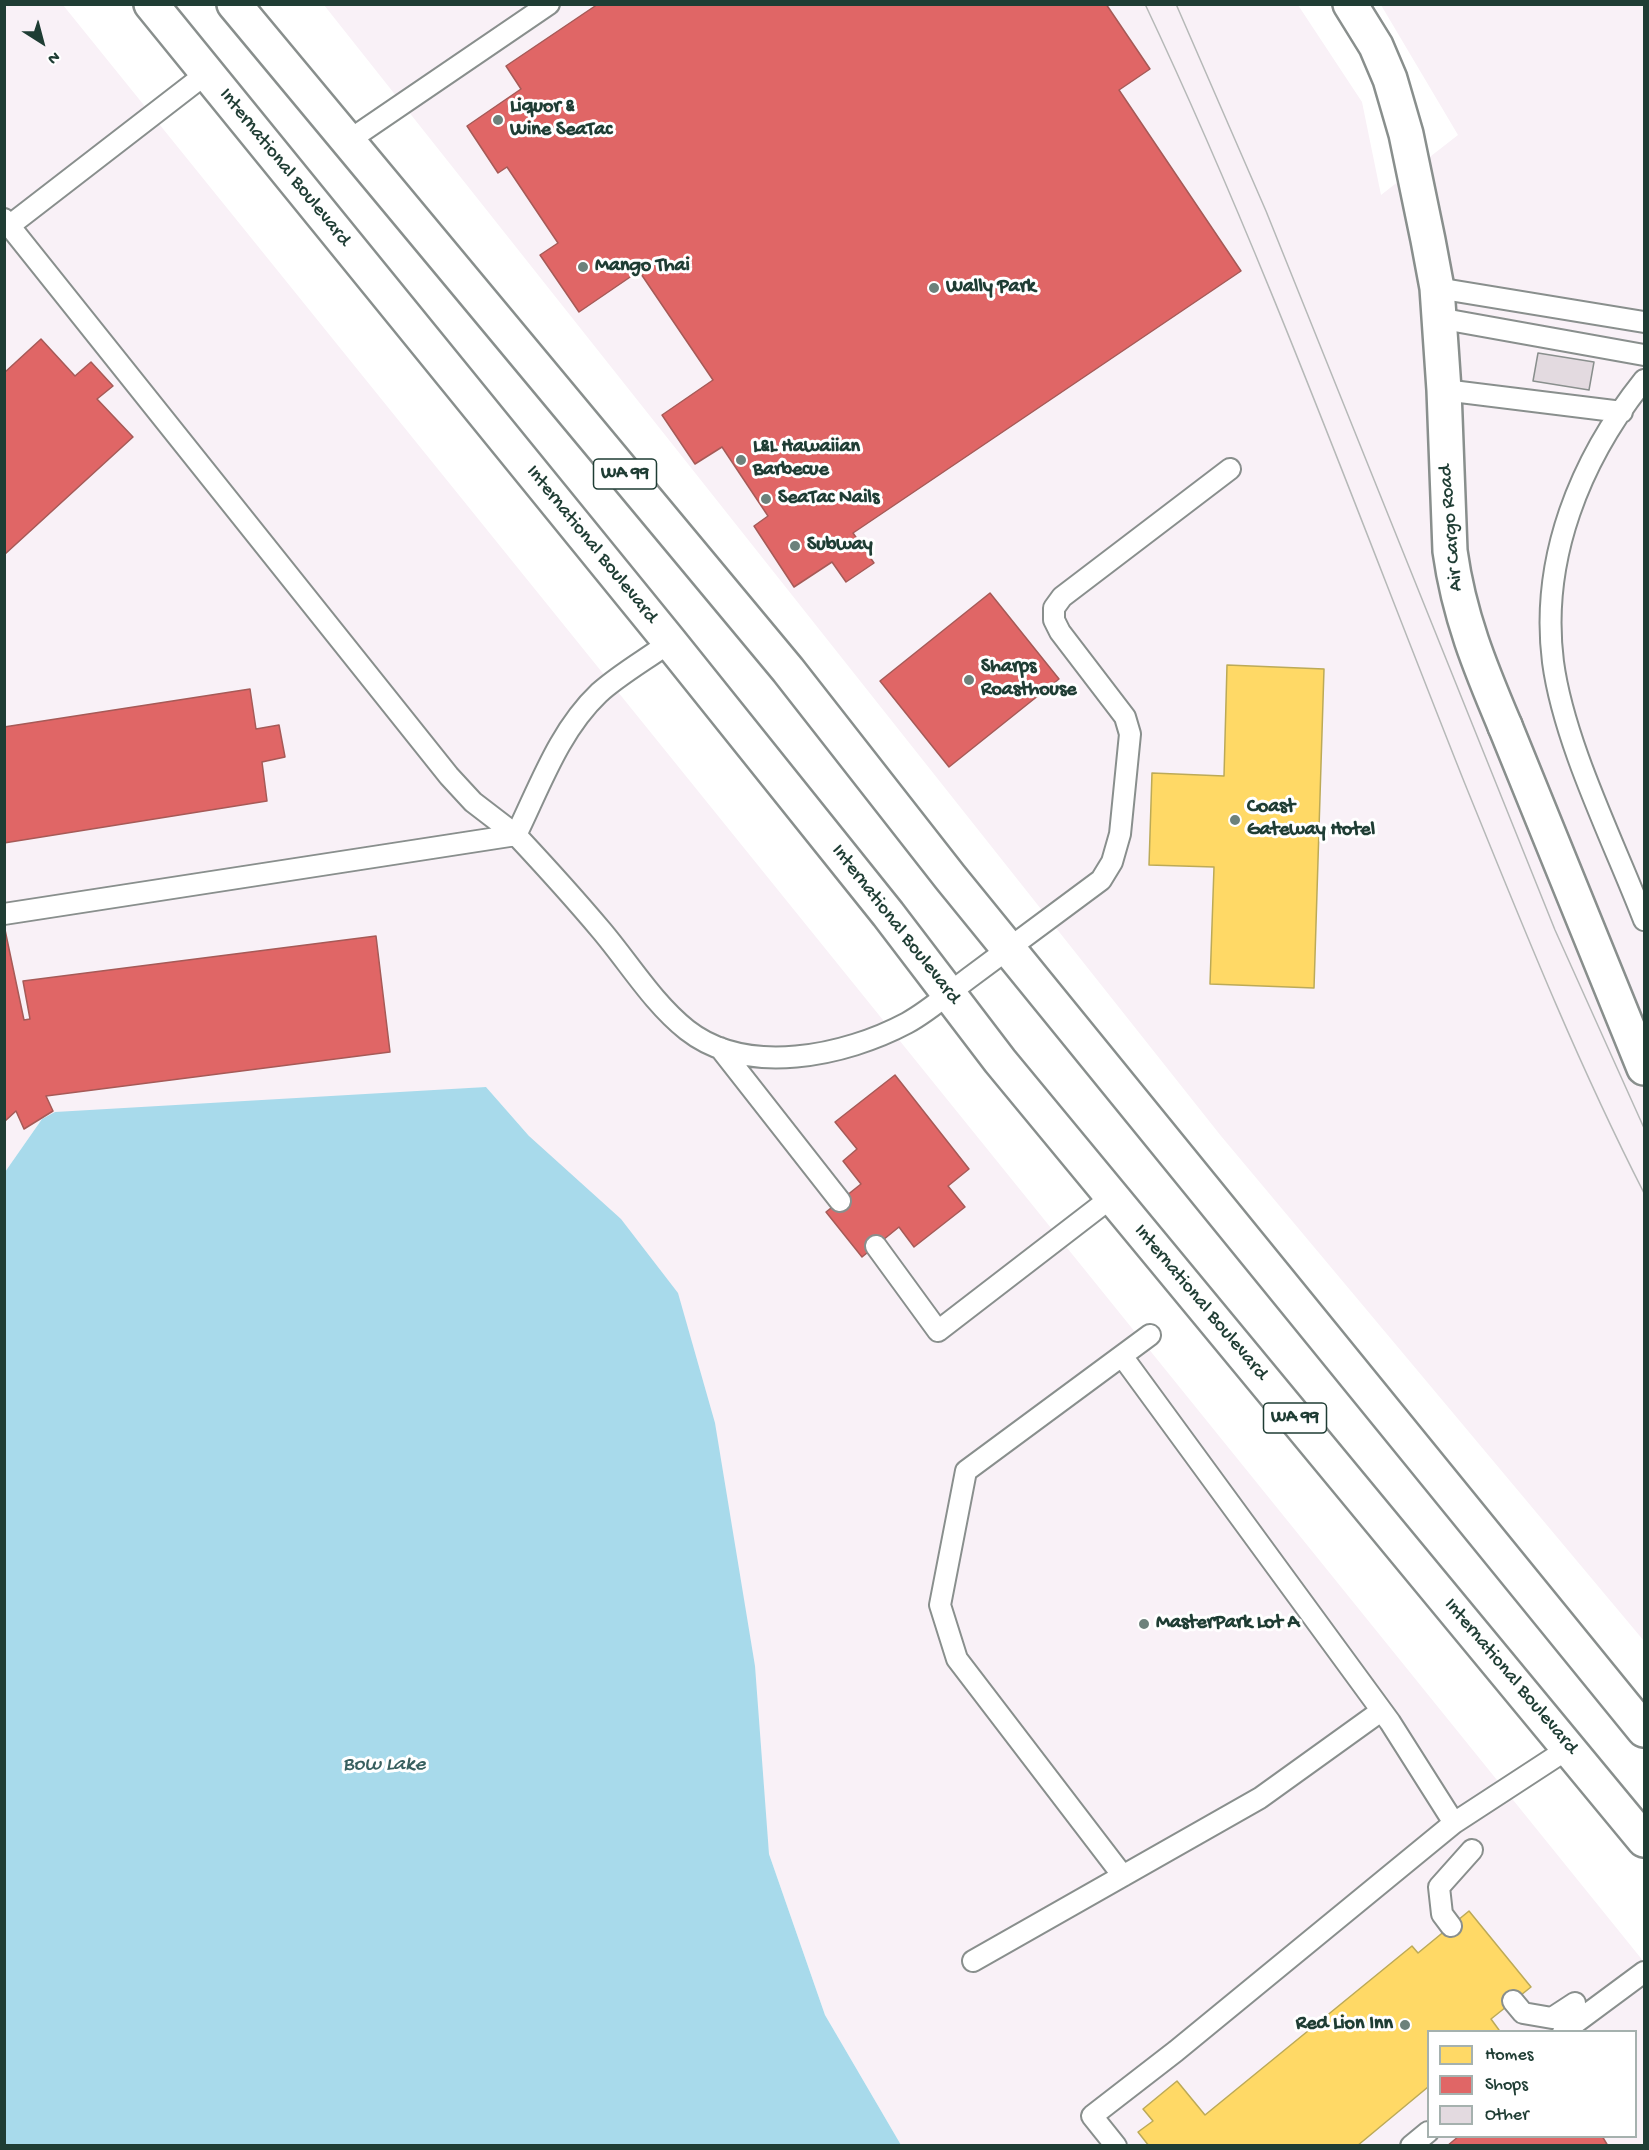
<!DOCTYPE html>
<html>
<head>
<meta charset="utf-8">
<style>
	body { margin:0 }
	#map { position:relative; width:1649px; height:2150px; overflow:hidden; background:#fff; font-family:"Gochi Hand",sans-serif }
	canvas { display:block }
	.frame { position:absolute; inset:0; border:6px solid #1f3d34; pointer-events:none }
	.legend { position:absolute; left:1427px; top:2030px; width:210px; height:108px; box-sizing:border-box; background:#fff; border:2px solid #a5b1ae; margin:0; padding:8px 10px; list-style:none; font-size:18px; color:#1f3d34 }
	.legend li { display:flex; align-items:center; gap:12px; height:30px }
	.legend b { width:30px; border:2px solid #a5b1ae }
	.north { position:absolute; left:12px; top:12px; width:60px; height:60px; -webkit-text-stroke:4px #fff; paint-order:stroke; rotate:144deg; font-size:16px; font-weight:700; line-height:24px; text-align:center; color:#1f3d34 }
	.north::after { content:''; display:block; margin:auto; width:21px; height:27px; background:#1f3d34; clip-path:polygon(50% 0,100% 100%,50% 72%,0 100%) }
</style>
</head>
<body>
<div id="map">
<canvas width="1649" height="2150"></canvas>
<div class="frame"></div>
<ul class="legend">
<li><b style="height:16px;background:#ffd966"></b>Homes</li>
<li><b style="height:16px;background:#e06666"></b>Shops</li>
<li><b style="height:16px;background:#e3dae0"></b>Other</li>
</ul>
<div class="north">N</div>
</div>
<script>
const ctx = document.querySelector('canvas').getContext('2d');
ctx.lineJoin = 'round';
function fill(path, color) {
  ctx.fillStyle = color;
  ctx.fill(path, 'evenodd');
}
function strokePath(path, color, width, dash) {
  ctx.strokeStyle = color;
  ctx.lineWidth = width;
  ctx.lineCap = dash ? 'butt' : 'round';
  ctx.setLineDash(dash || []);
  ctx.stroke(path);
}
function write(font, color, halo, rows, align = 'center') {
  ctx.font = font + ' "Gochi Hand",sans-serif';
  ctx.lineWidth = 6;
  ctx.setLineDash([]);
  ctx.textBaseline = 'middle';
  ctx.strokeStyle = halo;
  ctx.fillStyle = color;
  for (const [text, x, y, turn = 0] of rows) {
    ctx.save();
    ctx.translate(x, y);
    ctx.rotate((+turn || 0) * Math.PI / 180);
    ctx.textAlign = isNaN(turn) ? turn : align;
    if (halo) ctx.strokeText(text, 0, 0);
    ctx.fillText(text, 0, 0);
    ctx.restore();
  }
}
const built = new Path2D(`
	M5 5H63L1644 1962V2145H901L825 2015 769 1854 734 1543 529 1136 486 1087 42 1119 5 1172ZM1428 2032H1636V2136H1428Z
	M324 5H1298L1362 102 1381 195 1458 135 1381 5H1644V1641L1221 1136Z`);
const water = new Path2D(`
	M486 1087 529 1136 621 1219 678 1293 715 1423 755 1666 769 1854 825 2015 901 2145H5V1172L42 1119 55 1112Z`);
const homes = new Path2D(`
	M1227 665 1324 669 1314 988 1210 984 1214 867 1149 865 1152 773 1224 776Z
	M1469 1911 1531 1987 1491 2019 1499 2030 1497 2032H1428V2087L1357 2146H1149L1138 2132 1153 2121 1143 2109 1177 2081 1205 2115 1412 1946 1418 1953Z`);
const shops = new Path2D(`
	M598 4H1106L1150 69 1119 90 1241 271 853 533 874 563 846 582 832 562 794 587 754 526 768 516 722 447 695 464 662 415 713 380 639 271 579 312 540 255 558 243 507 167 498 173 467 126 521 89 506 66Z
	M41 339 75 376 91 362 113 386 97 399 133 437 4 555V373Z
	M990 593 1059 679 949 767 880 681Z
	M250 689 256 729 279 725 285 757 262 762 267 801 4 843V727Z
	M4 925 24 1020 30 1019 23 981 376 936 390 1052 46 1096 53 1111 24 1129 16 1111 4 1122Z
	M895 1075 969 1169 948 1186 965 1207 914 1247 899 1227 862 1257 826 1212 861 1184 843 1161 857 1149 835 1122Z
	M1459 2136H1602L1608 2146H1447Z`);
const building = new Path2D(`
	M1538 353 1594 362 1589 390 1533 381Z`);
const service = new Path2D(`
	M348 141 549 4
	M4 219 449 776 473 802 516 835C540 786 559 731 599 693 620 674 647 659 670 642
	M9 226 207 73
	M1437 288 1644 322
	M1438 318 1644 355
	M1644 380C1580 460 1540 559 1553 662 1564 744 1614 842 1644 920
	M1444 390 1622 412
	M4 914 516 835C545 866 574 898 601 930 629 963 653 1003 687 1030 747 1077 845 1056 907 1023 929 1011 949 993 969 978 1013 945 1057 913 1101 880L1112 862 1120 834 1130 734 1125 717 1060 632 1054 620V608L1062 597 1230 469
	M720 1048 840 1201
	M876 1246 938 1331 1112 1197
	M1122 1356 1390 1722 1454 1823
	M1123 1876 957 1659 940 1605 966 1471 1150 1335
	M1451 1926 1442 1914 1439 1887 1472 1850
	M973 1961 1260 1798 1381 1711
	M1513 2001 1523 2013 1552 2018 1575 2003
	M1563 2032 1644 1972
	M1116 2146 1092 2116 1176 2051 1454 1823 1569 1748
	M1411 2146 1428 2132`);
const minor = new Path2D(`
	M1505 726 1644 1068`);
const tertiary = new Path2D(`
	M1350 4 1376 46 1390 79 1406 134 1428 240 1437 288 1444 390 1450 551C1459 616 1480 667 1505 726`);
const primary = new Path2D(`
	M151 4 670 642 888 914 1000 1061 1644 1840
	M234 4 788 670 950 877 1644 1730`);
const tram = new Path2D(`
	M1145 4C1265 258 1361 523 1465 784 1521 922 1576 1060 1644 1193
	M1176 4 1266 211 1555 930 1644 1128`);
const markers = [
	[498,120,6,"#6d817b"],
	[583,267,6,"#6d817b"],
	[934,288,6,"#6d817b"],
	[741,460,6,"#6d817b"],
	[766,499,6,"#6d817b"],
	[795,546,6,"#6d817b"],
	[969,680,6,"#6d817b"],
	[1235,820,6,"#6d817b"],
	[1144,1624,6,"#6d817b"],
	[1405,2025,6,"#6d817b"]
];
const shields = [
	[625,474,63],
	[1295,1418,63]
];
const shieldNames = [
	["WA 99",625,474],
	["WA 99",1295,1418]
];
const poiNames = [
	["Liquor &",510,108],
	["Wine SeaTac",510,131],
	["Mango Thai",595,267],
	["Wally Park",946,288],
	["L&L Hawaiian",753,448],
	["Barbecue",753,471],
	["SeaTac Nails",778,499],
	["Subway",807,546],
	["Sharps",981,668],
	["Roasthouse",981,691],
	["Coast",1247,808],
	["Gateway Hotel",1247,831],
	["MasterPark Lot A",1156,1624],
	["Red Lion Inn",1393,2025,"right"]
];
const streetNames = [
	["International Boulevard",284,168,51],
	["Air Cargo Road",1452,528,-95],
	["International Boulevard",591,545,51],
	["International Boulevard",895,925,52],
	["International Boulevard",1200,1303,50],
	["International Boulevard",1510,1677,50]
];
const waterNames = [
	["Bow Lake",384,1766]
];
fill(built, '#f9f1f7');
fill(water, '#a8daeb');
fill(homes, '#ffd966');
strokePath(homes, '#bcaa57', 1.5);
fill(shops, '#e06666');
strokePath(shops, '#a65a57', 1.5);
fill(building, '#e3dae0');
strokePath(building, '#898f8d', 1.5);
strokePath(service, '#898f8d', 24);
strokePath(minor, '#898f8d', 38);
strokePath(tertiary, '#898f8d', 38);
strokePath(primary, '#898f8d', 38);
strokePath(service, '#fff', 20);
strokePath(minor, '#fff', 33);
strokePath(tertiary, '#fff', 33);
strokePath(primary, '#fff', 33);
strokePath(tram, '#b6b9b8', 1.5);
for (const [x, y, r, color] of markers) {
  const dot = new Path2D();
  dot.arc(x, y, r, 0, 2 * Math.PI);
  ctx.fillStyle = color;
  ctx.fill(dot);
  strokePath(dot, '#fff', 2);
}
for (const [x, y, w] of shields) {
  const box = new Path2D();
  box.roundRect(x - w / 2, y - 15, w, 30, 4.5);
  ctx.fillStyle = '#fff';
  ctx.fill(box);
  strokePath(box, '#1f3d34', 1.5);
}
write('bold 18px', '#1f3d34', null, shieldNames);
write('bold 20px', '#1f3d34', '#fff', poiNames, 'left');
write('20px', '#1f3d34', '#fff', streetNames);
write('italic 21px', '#386060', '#fff', waterNames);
</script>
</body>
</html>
